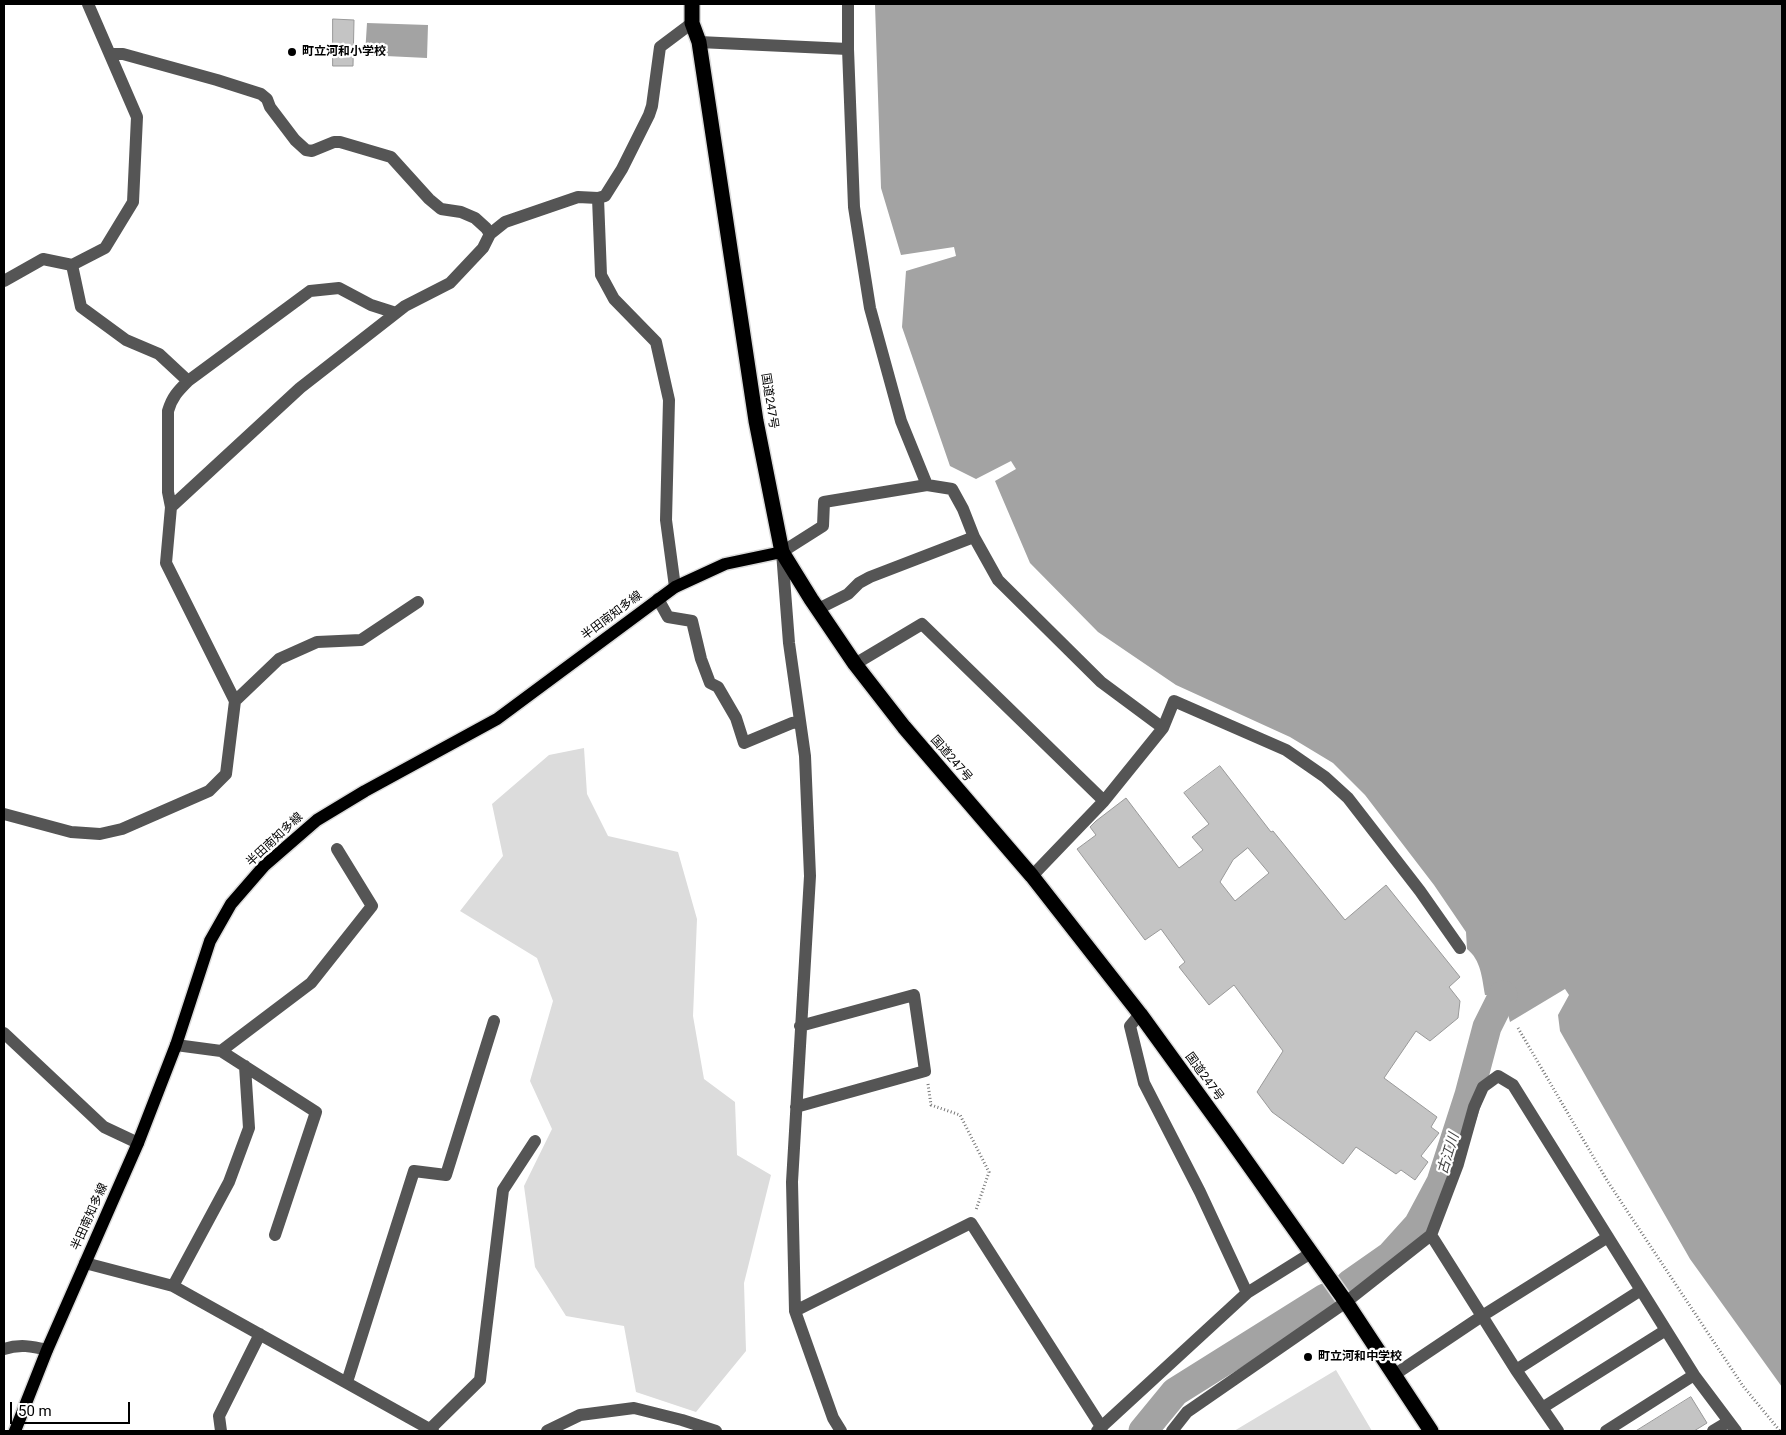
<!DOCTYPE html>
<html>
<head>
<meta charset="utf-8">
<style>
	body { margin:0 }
	#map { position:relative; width:1786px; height:1435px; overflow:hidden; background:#fff; font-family:Roboto,sans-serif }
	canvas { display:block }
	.frame { position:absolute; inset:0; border:5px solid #000; pointer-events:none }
	.scale { position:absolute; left:10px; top:1402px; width:120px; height:22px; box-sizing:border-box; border:2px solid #000; border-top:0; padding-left:6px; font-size:15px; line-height:18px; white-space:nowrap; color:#000; -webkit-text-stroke:4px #fff; paint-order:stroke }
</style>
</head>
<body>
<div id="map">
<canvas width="1786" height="1435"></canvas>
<div class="frame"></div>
<div class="scale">50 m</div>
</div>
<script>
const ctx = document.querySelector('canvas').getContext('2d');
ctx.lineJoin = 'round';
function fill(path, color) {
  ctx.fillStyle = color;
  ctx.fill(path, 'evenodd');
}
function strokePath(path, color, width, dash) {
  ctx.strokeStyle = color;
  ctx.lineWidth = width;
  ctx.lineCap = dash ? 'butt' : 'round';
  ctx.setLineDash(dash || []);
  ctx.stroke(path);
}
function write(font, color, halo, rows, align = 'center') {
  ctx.font = font + ' Roboto,"Noto Sans JP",sans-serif';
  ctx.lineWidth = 4.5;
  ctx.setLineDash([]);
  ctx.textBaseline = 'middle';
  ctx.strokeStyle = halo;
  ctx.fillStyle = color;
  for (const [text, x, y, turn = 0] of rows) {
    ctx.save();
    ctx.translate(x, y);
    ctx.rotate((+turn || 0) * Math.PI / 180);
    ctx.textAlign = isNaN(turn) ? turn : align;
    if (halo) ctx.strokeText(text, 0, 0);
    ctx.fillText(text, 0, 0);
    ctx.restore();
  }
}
const green = new Path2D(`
	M584 748 587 794 608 836 678 852 697 919 693 1016 704 1079 735 1102 737 1155 771 1175 744 1283 746 1351 696 1412 636 1392 624 1326 566 1316 535 1267 524 1186 552 1129 530 1081 553 1001 537 958 460 911 503 856 492 804 549 755Z
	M1336 1370 1372 1431H1234Z`);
const water = new Path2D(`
	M875 4H1782V1387L1690 1259 1560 1031 1558 1015 1569 995 1565 989 1510 1022 1503 995H1485C1482 978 1481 960 1467 949L1466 932 1434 885 1365 795 1333 763 1290 737 1176 685 1098 632 1030 563 995 481 1016 469 1011 461 976 479 950 466 902 327 906 271 956 256 954 247 901 255 881 188Z
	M367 23 428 25 427 58 365 55Z`);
const river = new Path2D(`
	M1350 1284 1390 1256 1418 1225 1441 1182 1469 1095 1487 1027 1503 995
	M1143 1431 1175 1392 1325 1298`);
const building = new Path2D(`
	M333 19 354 20 353 66H333Z
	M1220 766 1271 832 1273 831 1345 920 1386 885 1460 977 1449 987 1460 1001 1458 1018 1430 1041 1416 1031 1384 1078 1437 1117 1431 1127 1439 1133 1421 1156 1428 1162 1415 1180 1401 1170 1396 1174 1356 1147 1343 1164 1272 1112 1257 1092 1283 1051 1234 985 1209 1005 1179 967 1185 962 1161 929 1145 940 1077 849 1096 835 1090 827 1096 821 1126 798 1179 868 1203 850 1192 837 1209 824 1184 793ZM1248 848 1269 873 1235 901 1220 882 1233 860Z
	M1691 1397 1707 1423 1694 1431H1636Z`);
const path = new Path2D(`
	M1518 1028 1608 1182 1743 1386 1780 1431
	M928 1084 931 1105 960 1115 989 1172 976 1210`);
const minor = new Path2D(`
	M848 4V49L854 207 870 308 901 421 927 485
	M699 42 848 49
	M111 54H123L217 80 261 94 267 99 270 107 295 140 306 150 312 151 334 142H340L391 157 429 199 441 209 461 212 475 218 486 228 490 234
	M598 198 601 275 614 299 656 342 669 400 666 520 675 587
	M72 265 81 307 126 340 159 354 188 381
	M4 281 43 259 72 265 105 248 133 202 137 117 88 4
	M171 507 300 388 405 306 450 283 483 248 490 234 505 222 578 197 598 198 605 196 622 169 649 115 652 106 660 47 692 23
	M658 599 668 617 692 621 701 659 710 683 718 687 736 718 744 743 792 723 800 722
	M818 609 848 594 859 583 870 577 974 537
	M855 664 922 624 1104 801
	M235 701 279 659 317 642 361 640 418 602
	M4 814 71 832 100 834 122 829 209 791 226 774 235 701 166 563 171 507 168 492V411C172 397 178 391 188 381L310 291 339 288 371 305 396 313
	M1032 876 1104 801 1163 728 1174 701 1286 750 1325 777 1348 798 1420 891 1460 948
	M1140 1014 1130 1026 1144 1083 1200 1192 1247 1293
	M4 1033 104 1127 138 1143
	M176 1045 221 1051 316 1112 275 1235
	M221 1051 311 983 372 906 337 849
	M796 1107 925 1071 914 995 800 1026
	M1431 1235 1516 1370 1558 1431
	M85 1263 173 1286 433 1431
	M173 1286 229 1182 249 1128 245 1066
	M795 1311 971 1223 1102 1428
	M4 1349C19 1344 32 1346 47 1350
	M1516 1370 1641 1290
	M1394 1375 1482 1316 1608 1237
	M347 1382 414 1171 446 1175 494 1021
	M1542 1408 1666 1330
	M221 1431 219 1416 260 1334
	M428 1431 480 1380 503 1190 535 1141
	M547 1431 580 1415 634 1408 682 1420 716 1431
	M841 1431 833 1418 795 1311 792 1182 810 876 805 756 789 643 782 552 823 526 824 502 927 485 952 489 963 509 974 537 998 580 1101 682 1163 728
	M1097 1431 1247 1293 1311 1253
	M1172 1431 1187 1412 1346 1302 1431 1235 1458 1164 1474 1107 1483 1087 1498 1076 1513 1085 1694 1375 1736 1431
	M1606 1431 1694 1375
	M1713 1431 1728 1422`);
const major = new Path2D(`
	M15 1431 47 1350 138 1143 176 1045 210 941 231 904 264 866 317 820 365 791 497 719 675 587 725 564 782 552`);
const highway = new Path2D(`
	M692 4V23L699 42 756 421 782 552 811 599 855 664 904 727 1032 876 1140 1014 1227 1134 1346 1302 1431 1431`);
const markers = [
	[292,52,5,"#000"],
	[1308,1357,5,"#000"]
];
const poiNames = [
	["町立河和小学校",302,52],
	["町立河和中学校",1318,1357]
];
const streetNames = [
	["国道247号",769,401,81],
	["半田南知多線",612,616,-37],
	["国道247号",951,759,49],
	["半田南知多線",275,840,-43],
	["国道247号",1204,1077,54],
	["半田南知多線",90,1217,-66]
];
const waterNames = [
	["古江川",1449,1154,-73]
];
fill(green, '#dcdcdc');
fill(water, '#a3a3a3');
strokePath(river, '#a3a3a3', 29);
fill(building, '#c4c4c4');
strokePath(building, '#999', 1);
strokePath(major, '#dbdbdb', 15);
strokePath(highway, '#dbdbdb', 18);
strokePath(path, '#777', 3, [1, 2.5]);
strokePath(minor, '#555', 12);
strokePath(major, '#000', 12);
strokePath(highway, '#000', 15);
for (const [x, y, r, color] of markers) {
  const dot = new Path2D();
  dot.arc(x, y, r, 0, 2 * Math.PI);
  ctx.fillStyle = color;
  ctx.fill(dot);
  strokePath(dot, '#fff', 2);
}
write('bold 12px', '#000', '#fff', poiNames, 'left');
write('12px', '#000', '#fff', streetNames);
write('italic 14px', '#444', '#fff', waterNames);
</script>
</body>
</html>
